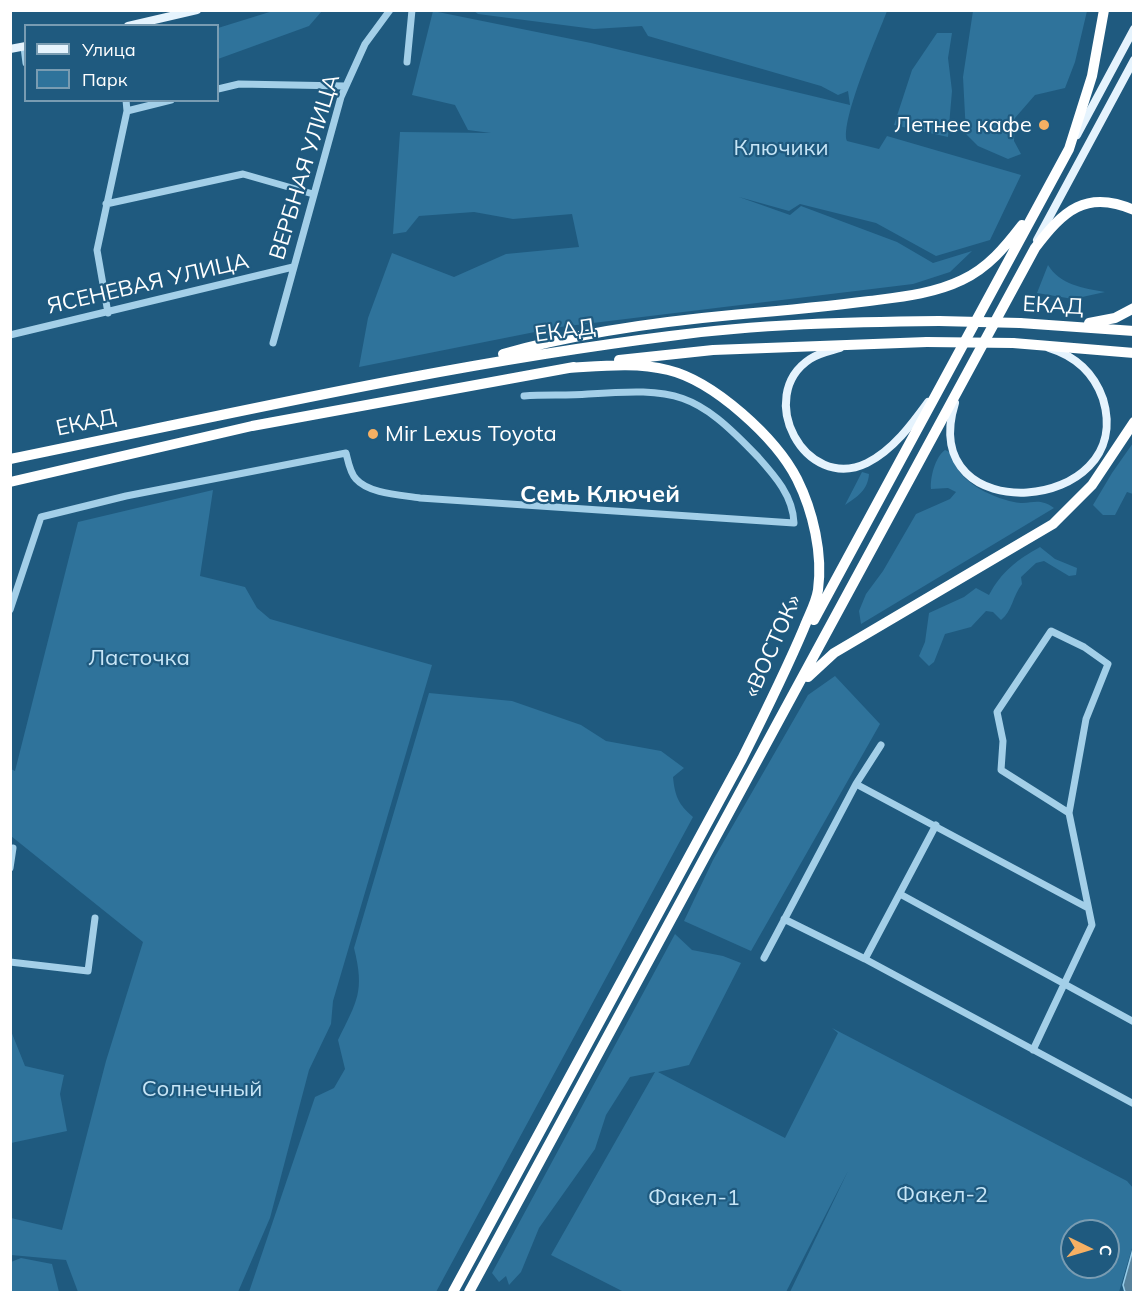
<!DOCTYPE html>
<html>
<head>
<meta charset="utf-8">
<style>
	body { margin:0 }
	#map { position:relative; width:1144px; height:1303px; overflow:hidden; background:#1f5a7f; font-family:Mulish,sans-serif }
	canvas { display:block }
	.frame { position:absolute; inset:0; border:12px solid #fff; pointer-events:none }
	.legend { position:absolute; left:24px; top:24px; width:195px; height:78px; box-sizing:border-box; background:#1f5a7f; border:2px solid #799cb2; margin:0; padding:8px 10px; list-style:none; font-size:18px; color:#fff }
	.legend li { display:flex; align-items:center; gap:12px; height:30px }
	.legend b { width:30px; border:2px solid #799cb2 }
	.north { position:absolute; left:1060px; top:1219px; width:60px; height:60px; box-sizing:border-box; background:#1f5a7f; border:2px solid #799cb2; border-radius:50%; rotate:95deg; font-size:16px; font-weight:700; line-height:24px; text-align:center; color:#fff }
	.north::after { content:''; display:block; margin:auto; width:21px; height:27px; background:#f6b063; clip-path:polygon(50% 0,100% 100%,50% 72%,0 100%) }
</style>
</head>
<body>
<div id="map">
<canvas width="1144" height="1303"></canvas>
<div class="frame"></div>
<ul class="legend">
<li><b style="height:8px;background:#e5f3fd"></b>Улица</li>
<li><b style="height:16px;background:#2f739b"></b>Парк</li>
</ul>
<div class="north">С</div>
</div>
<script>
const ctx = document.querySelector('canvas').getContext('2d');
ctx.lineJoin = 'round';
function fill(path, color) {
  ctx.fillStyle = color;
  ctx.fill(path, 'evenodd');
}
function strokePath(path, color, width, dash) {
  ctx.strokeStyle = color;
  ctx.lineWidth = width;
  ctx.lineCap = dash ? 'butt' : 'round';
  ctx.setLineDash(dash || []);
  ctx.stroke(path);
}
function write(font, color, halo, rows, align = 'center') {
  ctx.font = font + ' Mulish,sans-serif';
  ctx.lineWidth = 4.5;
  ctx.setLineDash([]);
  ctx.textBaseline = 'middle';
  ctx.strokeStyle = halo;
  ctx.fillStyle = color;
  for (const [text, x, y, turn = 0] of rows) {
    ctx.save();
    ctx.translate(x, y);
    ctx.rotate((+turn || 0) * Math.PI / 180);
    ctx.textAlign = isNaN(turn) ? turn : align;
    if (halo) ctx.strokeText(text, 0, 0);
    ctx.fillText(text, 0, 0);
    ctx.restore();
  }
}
const green = new Path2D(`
	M276 10 322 11 309 26 218 59V28Z
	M433 11 591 43 850 105 848 91 838 95 821 86 648 36 642 26 594 29 478 14 474 11H887C878 35 840 121 847 141L879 149 887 136 1021 175 990 240 936 256 876 223 800 204 789 211 739 197 790 215 801 206 897 242 933 263 972 251 950 272 913 284 560 327 359 367 368 318 392 253 454 277 506 254 579 247 572 214 513 219 474 212 419 216 406 232 393 234 400 132 491 133 468 130 455 105 412 95Z
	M973 11H1087L1075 62 1065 88 1035 95 1015 118 1014 141 1021 154 1008 159 978 146 966 134 963 77Z
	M937 33H952L948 58 952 91 948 137 894 125 912 70Z
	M1048 265C1060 285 1083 288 1105 292L1073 299 1037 293Z
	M1133 443V494L1127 492 1115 515H1103L1093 505 1112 473Z
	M945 450 952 453C954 480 990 497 1014 502 1031 506 1037 496 1054 508L861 624 859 611 866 594 883 571 916 514 950 499 956 492 948 488 931 489C930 478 935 457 945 450Z
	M862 472 869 474C868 490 857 497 845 505Z
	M213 490 200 576 245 587 257 608 270 619 432 665 333 1001 331 1024 309 1070 270 1218 238 1292H78L66 1260 11 1255V1218L62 1230 106 1061 143 942 11 836V769L15 771 78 522Z
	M1040 547 1055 559 1077 568 1076 575 1069 576 1044 561 1036 563 1021 577 1022 584C1013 595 1012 612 1001 620L993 612 986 611 971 627 945 634 934 662 929 666 919 656 925 642 929 613 964 597 976 588 989 595C1002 571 1017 560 1040 547Z
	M835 676 880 724 751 951 684 921 713 860 808 695Z
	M429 693 512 701 581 725 606 741 661 751 684 768 673 777C675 796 678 804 693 817L436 1292H249L315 1097 334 1088 345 1069 338 1040C357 1001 365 992 354 948Z
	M675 934 692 950 723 956 741 963 689 1065 658 1072 785 1138 838 1033 832 1028 1127 1181 1133 1188V1245L1119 1292H790L848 1171 786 1292H624L551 1255 655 1072 630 1077 606 1115 595 1149 539 1228 521 1272 509 1285 506 1276 499 1282 492 1273ZM1072 1231H1108V1267H1072Z
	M11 1031 25 1066 64 1075 60 1094 67 1131 11 1143Z
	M21 1258 52 1264 59 1292H11V1262Z`);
const water = new Path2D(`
	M1133 1249V1292H1125L1123 1285Z`);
const minor = new Path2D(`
	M24 47 26 63
	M407 62 412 10
	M218 89 239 84 345 86
	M127 111 171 100
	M106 204 243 174 313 194
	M108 313 97 250 127 111 126 100
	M10 335 293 267
	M273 343 341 97 365 44 390 10
	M10 610 41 517 126 496 346 453C348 461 350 473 356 479 369 494 402 495 420 498L794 523C793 496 775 476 758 457 695 391 677 388 588 394 566 396 545 394 524 396
	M856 784 1088 908
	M10 868 13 848
	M900 894 1134 1022
	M784 919 865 959 1134 1104
	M764 958 856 784 881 745
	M865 959 936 825
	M10 962 88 971 95 918
	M1033 1050 1092 925 1069 813 1086 719 1108 664 1084 647 1051 631 997 712 1003 741 1001 770 1069 813`);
const major = new Path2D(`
	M128 26 197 10
	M10 49 26 46
	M1077 135 1134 29
	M1037 240 1134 60
	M840 348C830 351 819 353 810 359 754 396 805 493 867 463 893 450 912 424 928 402
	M955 403C915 532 1138 514 1103 399 1094 373 1075 356 1049 348`);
const highway = new Path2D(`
	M1020 323 1134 331
	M1089 323 1115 318 1134 308
	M1013 343 1134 353
	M503 354C577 333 656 322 732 315 778 311 823 307 869 301 900 297 933 294 962 280 988 268 1005 247 1022 225
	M619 360 713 350 927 342
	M10 459C230 414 447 364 670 336 758 324 849 322 939 321
	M10 482 252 426 574 367
	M814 620 1069 149 1092 76 1104 10
	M808 677 834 653 1053 524 1092 485 1134 422
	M453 1292 742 759C764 715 785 673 804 628 809 615 816 603 818 590 823 554 813 511 797 479 776 438 714 381 668 370 636 362 602 366 569 368
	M469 1292 1035 248C1063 211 1086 189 1134 210`);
const highwayBridge = new Path2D(`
	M939 321 1020 323
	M927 342 1013 343`);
const markers = [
	[1044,125,6,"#f6b063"],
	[373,434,6,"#f6b063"]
];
const poiNames = [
	["Летнее кафе",1032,125],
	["Mir Lexus Toyota",385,434,"left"]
];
const parkNames = [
	["Ключики",781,148],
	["Ласточка",139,658],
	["Солнечный",202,1089],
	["Факел-2",942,1195],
	["Факел-1",694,1198]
];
const streetNames = [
	["ВЕРБНАЯ УЛИЦА",305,167,-73],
	["ЯСЕНЕВАЯ УЛИЦА",148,284,-13],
	["ЕКАД",1053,306,3],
	["ЕКАД",565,331,-8],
	["ЕКАД",86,423,-12],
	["«ВОСТОК»",773,646,-66]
];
const neighbourhoodNames = [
	["Семь Ключей",600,495]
];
fill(green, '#2f739b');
fill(water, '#57829c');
strokePath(water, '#96cce9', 1.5);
strokePath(minor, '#a3cfe8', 7);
strokePath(major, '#e5f3fd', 8);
strokePath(highway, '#fff', 10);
strokePath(highwayBridge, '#fff', 10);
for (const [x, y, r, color] of markers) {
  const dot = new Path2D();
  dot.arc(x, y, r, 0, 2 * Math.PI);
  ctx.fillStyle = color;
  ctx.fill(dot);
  strokePath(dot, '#1f5a7f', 2);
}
write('22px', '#fff', '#1f5a7f', poiNames, 'right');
write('22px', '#c7e5f6', '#1f5a7f', parkNames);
write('22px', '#fff', '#1f5a7f', streetNames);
write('bold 24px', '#fff', '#1f5a7f', neighbourhoodNames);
</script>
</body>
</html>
